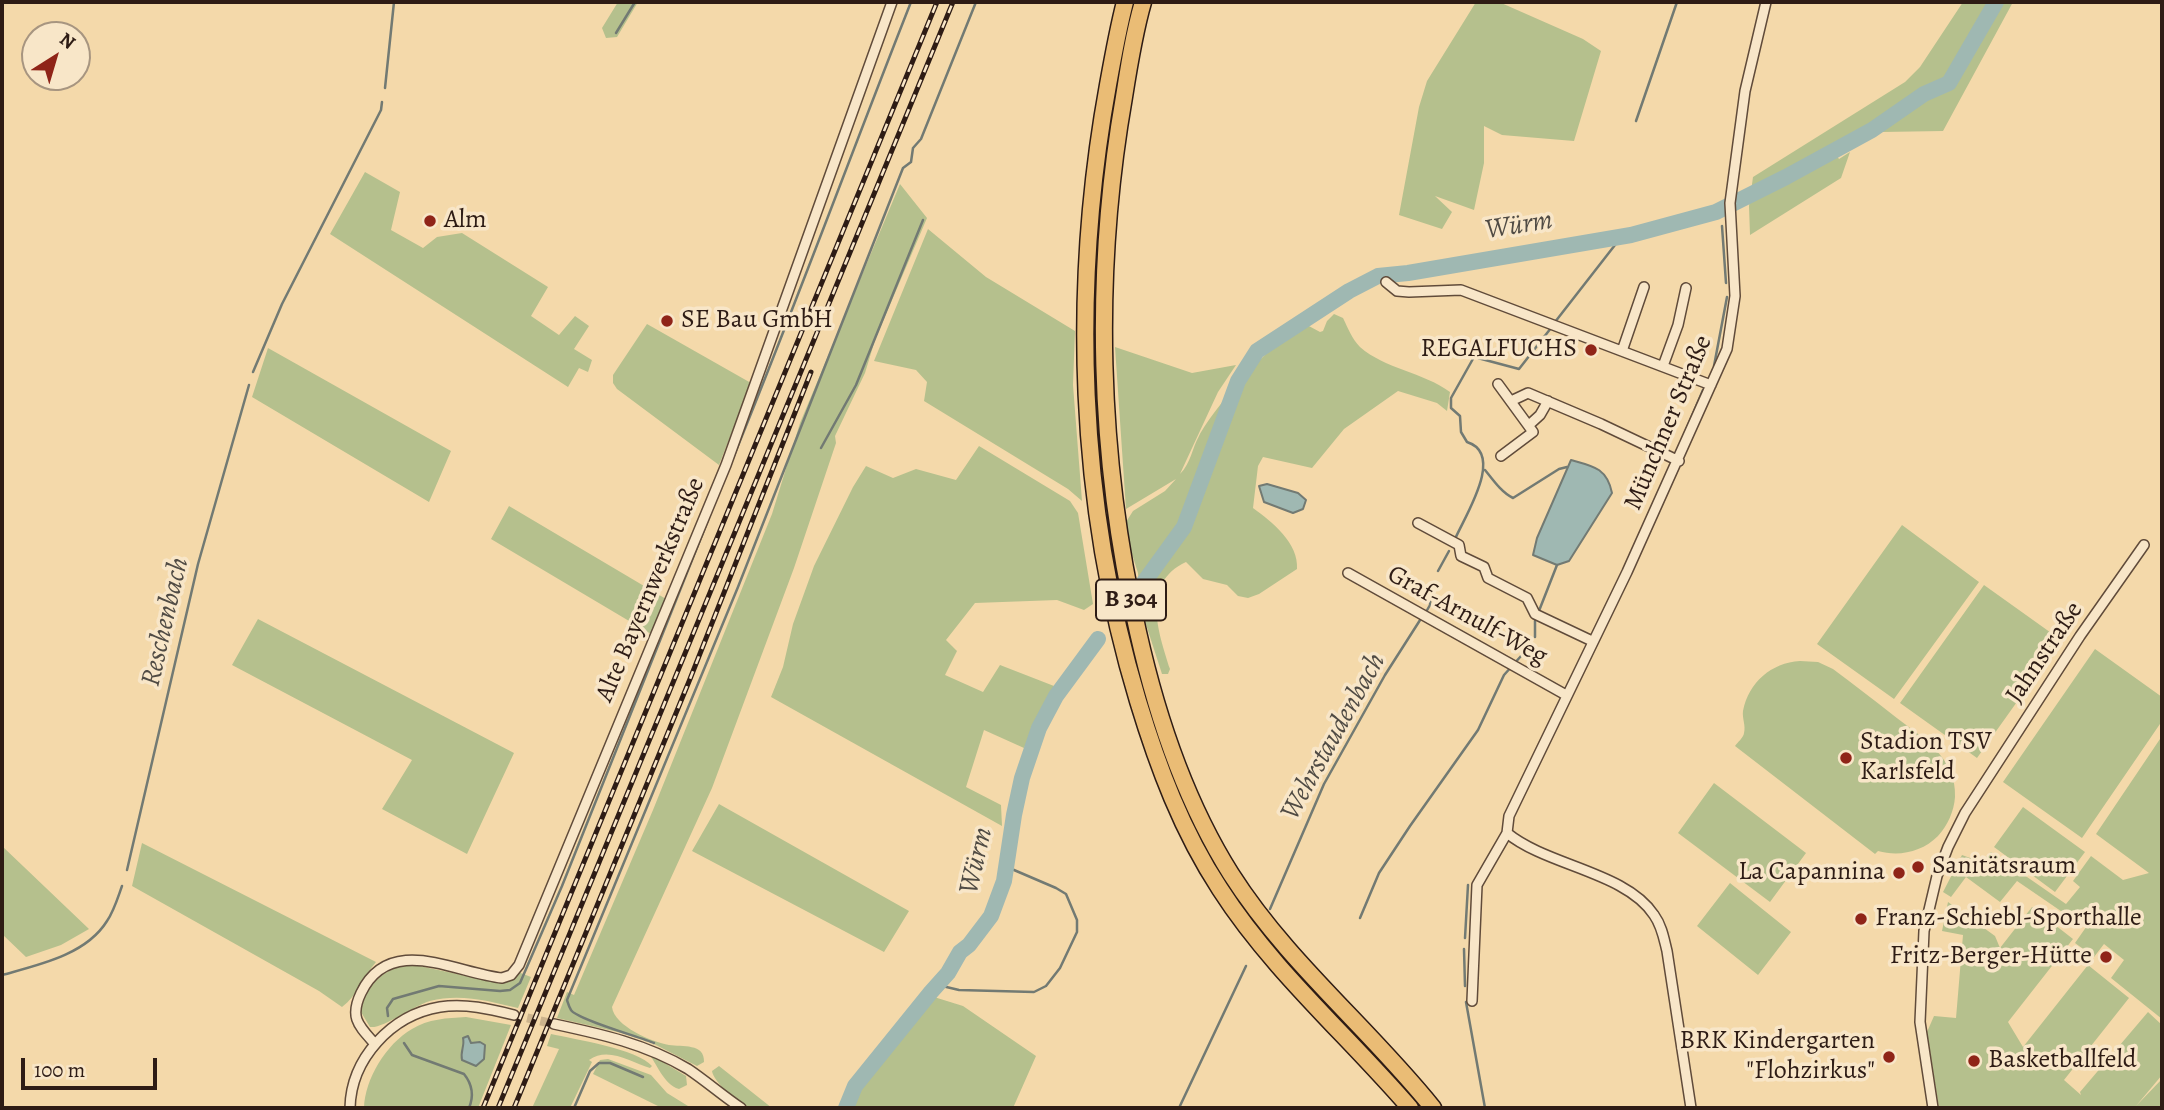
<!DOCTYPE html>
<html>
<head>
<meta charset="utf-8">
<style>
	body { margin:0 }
	#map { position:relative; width:2164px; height:1110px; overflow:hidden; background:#f4d9aa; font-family:Alegreya,serif }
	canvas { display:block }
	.frame { position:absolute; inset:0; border:4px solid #2e1c15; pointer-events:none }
	.north { position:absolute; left:21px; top:21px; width:70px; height:70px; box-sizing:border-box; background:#f8e6c8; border:2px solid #a79580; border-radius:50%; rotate:37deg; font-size:19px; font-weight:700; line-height:28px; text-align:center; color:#2e1c15 }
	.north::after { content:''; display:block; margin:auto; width:24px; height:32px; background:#8f2418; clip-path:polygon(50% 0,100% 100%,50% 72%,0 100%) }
	.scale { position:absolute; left:21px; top:1058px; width:136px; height:32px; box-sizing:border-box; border:4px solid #2e1c15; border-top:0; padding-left:9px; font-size:21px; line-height:24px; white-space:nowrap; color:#2e1c15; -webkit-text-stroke:5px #f8e6c8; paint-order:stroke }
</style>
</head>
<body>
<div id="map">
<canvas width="2164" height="1110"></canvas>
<div class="frame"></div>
<div class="north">N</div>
<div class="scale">100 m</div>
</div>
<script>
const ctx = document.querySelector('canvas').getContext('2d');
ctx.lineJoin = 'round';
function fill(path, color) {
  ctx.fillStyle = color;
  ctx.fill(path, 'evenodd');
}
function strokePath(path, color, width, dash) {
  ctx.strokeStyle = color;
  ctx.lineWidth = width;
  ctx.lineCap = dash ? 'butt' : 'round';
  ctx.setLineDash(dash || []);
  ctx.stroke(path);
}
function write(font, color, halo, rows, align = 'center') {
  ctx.font = font + ' Alegreya,serif';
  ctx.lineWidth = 7;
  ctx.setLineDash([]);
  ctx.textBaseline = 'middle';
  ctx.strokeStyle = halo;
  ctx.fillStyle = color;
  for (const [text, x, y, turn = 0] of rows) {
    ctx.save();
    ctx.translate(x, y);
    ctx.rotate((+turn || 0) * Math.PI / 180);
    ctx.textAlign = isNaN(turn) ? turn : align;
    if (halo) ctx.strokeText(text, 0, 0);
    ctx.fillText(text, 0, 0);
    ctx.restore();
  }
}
const green = new Path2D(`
	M618 2H638L617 37 606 38 602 28Z
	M1476 2H1499L1583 39 1601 51 1574 141 1502 135 1484 126V163L1474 210 1435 196 1452 212 1442 229 1399 215 1419 107 1427 81Z
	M1963 2H2013L1943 131 1882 132 1871 136 1837 156 1839 159 1850 152 1841 178 1750 235 1749 206 1753 177 1905 82 1920 67Z
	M365 172 400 192 391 230 423 248 437 237 462 233 548 287 531 316 559 335 575 316 589 326 574 349 592 360 588 372 579 368 568 387 330 234Z
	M900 184 927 218 875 340 865 373 835 436 836 443 794 568 712 788 612 1007C614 1026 652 1042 669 1045 682 1047 705 1043 704 1062L697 1066 652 1043 622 1033 557 1018 567 992 574 995 653 810 772 514 800 423Z
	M928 229 986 277 1075 331 1073 385 1082 501 1068 489 924 401 927 382 916 370 874 361Z
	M1334 314 1343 318C1348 328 1352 339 1360 347 1385 369 1423 372 1450 392L1447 411 1437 403 1398 391 1344 429 1312 468 1263 457 1258 466 1253 508C1272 522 1299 543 1297 569L1259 594 1248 598 1238 596 1227 585 1203 579 1186 562C1141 583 1158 631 1170 669L1168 674H1162L1141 609 1138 573 1126 535V522L1133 511 1165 491 1176 479 1126 509 1115 347 1192 373 1236 365 1218 392 1180 474C1191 463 1192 448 1199 436 1215 406 1276 335 1307 325L1320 332 1323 331 1327 321Z
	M647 324 751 383 719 465 617 389 613 383V375Z
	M268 348 451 451 429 502 252 397Z
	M979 446 1070 501 1078 513 1093 604 1084 610 1057 600 975 603 946 640 957 651 945 675 983 692 1000 665 1054 686 1024 748 984 730 966 787 1001 805 1002 826 771 697 783 667 793 624 814 566 853 487 866 466 893 478 916 469 956 480Z
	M509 506 666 599 651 634 491 539Z
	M1902 525 1979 582 1894 699 1817 644Z
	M1984 585 2061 640 1977 758 1900 703Z
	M258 619 514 753 467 854 382 809 412 760 232 665Z
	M2095 649 2162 697V721L2082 838 2003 782Z
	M1800 661 1818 662 1833 669C1853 684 1873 699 1893 715 1920 736 1957 757 1955 797 1954 811 1948 825 1938 836 1922 852 1899 857 1878 851L1875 854 1735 746C1737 743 1744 737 1744 733 1746 726 1742 718 1743 711 1749 682 1771 663 1800 661Z
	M2162 736V1019L2111 978 2124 960 2104 944 2094 957 2075 943 2098 910 2074 920 2017 881 2000 902 1966 877 1951 897 1943 892 1962 855 1981 862 1991 852 2066 904 2080 887 2073 881 2091 856 2123 880 2149 873 2096 834Z
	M1714 783 1806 853 1770 902 1678 833Z
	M719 804 909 911 884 952 692 851Z
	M2023 807 2085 852 2055 892 1994 847Z
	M142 843 376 962C363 977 357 996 342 1007L319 991 132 886Z
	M2 846 89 929 61 945 26 957 2 934Z
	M1730 883 1791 932 1758 975 1697 926Z
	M1948 902 1995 936 2000 948 2032 907 2073 939 2008 1022 2023 1047 2088 965 2129 998 2064 1080 2081 1095 2080 1092 2148 1012 2162 1025V1075L2136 1106 2162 1079V1108H1939L1927 1032 1934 1016 1956 1018 1963 935 1942 931Z
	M410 964 490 981 504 982 518 972 531 977 518 1008C489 1001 460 993 430 1001 413 1006 383 1029 370 1027L361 1012C366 985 382 969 410 964Z
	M934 997 963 1006 1036 1056 1013 1108H852C856 1085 916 1019 934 997Z
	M466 1017 511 1025 478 1108H364C365 1079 386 1044 412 1029 428 1019 447 1018 466 1017Z
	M551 1034C573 1039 638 1049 652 1066L650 1068C631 1062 608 1046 589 1060L592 1062 570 1108H532L559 1049 547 1046Z
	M648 1053 686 1076 687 1085 679 1089C663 1084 657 1063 648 1053Z
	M608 1059 651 1075 667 1093 688 1106 699 1108H662L593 1074 600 1060Z
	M719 1066 772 1108C765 1108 755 1110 749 1108 738 1104 713 1081 712 1071Z`);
const water = new Path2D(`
	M1571 460C1593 466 1607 468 1612 493L1569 561 1557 565 1533 555 1537 538Z
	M1267 484 1298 493 1306 500 1303 509 1293 513 1264 502 1259 486Z
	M468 1036 471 1043 480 1042 485 1045 484 1059 476 1066 462 1060C460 1051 465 1046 463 1038Z`);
const stream = new Path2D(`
	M616 33 635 2
	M385 88 394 2
	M1636 121 1677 2
	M1723 213 1724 209
	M1722 226 1726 283
	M1555 322 1622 236
	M1714 366 1727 297
	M253 372 282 304 381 110 382 102
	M1683 437 1703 390
	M821 448 856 385 923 220
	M733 458C795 307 851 154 911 2
	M1485 470C1493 480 1502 493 1513 498L1559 469 1567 467
	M1455 539C1466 514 1505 454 1467 442L1461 432 1460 416 1451 408V398L1474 357 1519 369 1551 328
	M1438 571 1449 551
	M1426 612 1430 605 1431 585
	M1535 637V621L1557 565
	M127 870 198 564 249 385
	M1270 909 1324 784 1385 675 1422 617
	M1360 918 1379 873 1410 826 1478 730 1504 675 1530 646
	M1465 938 1468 885
	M1464 949 1465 986
	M2 975C38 965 86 955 107 921 114 911 118 897 122 886
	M938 985 959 990 1034 992 1046 986 1060 968 1077 932V920L1066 894 1056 888 1007 867
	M1466 1002 1485 1108
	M388 1016 387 1008 393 999 439 986 500 991 510 990 520 983 562 886 708 520
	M404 1043 412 1055 464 1074C472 1084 474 1096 469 1108
	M654 1043C640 1037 576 1019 571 1010 569 1007 568 1003 567 1000L738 587 903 168 911 162 913 148 921 139 976 2
	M574 1108 590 1071 599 1063H610L643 1077
	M1179 1108 1246 966`);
const river = new Path2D(`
	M1139 589 1184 527 1238 381 1257 351 1349 291 1378 276 1408 273 1631 235 1716 212 1786 177 1872 130 1924 94 1949 83 1996 2
	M846 1108 855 1086 931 992 948 973 960 952 969 945 991 916 1004 881 1014 815 1022 778 1039 728 1056 696 1098 639`);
const streetTunnel = new Path2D(`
	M514 1015 554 1024`);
const street = new Path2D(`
	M1386 282 1397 291 1409 292 1461 290 1711 385
	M1622 351 1644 287
	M1663 366 1678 325 1686 288
	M1498 384 1533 432 1501 456
	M1511 401 1528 393 1601 424 1679 461
	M1529 425 1540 415 1548 401
	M1418 523 1459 545 1461 556 1484 567 1488 578 1527 598 1535 614 1592 641
	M1348 573 1566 695
	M1472 1001 1477 885 1507 833
	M554 1024C601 1034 646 1044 688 1069 706 1081 723 1096 741 1108
	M375 1044C359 1026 349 1018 361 993 390 933 455 973 502 978L511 975 519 965 726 465 892 2
	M350 1108C351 1059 391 1015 440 1007 465 1003 490 1009 514 1015
	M1691 1108 1667 951C1664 939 1662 926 1654 915 1626 872 1547 866 1507 833L1509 816 1627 572 1727 349 1735 296 1730 203 1745 91 1766 2
	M1933 1108 1920 1022 1924 931 1937 876 1948 847 1965 813 2080 636 2144 545`);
const highway = new Path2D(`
	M1125 2C1118 29 1113 57 1108 85 1071 288 1078 503 1138 701 1158 767 1182 831 1220 889 1272 970 1347 1035 1410 1108
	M1143 2C1134 33 1129 65 1124 97 1093 274 1098 457 1138 632 1157 717 1185 801 1231 874 1287 962 1369 1028 1433 1108`);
const rail = new Path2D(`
	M483 1108 937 2
	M498 1108 953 2
	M514 1108 690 679 811 372`);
const markers = [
	[430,221,7,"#8f2418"],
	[667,321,7,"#8f2418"],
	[1591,350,7,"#8f2418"],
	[1846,758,7,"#8f2418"],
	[1918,867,7,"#8f2418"],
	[1899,873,7,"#8f2418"],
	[1861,919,7,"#8f2418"],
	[2106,957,7,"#8f2418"],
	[1889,1057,7,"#8f2418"],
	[1974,1061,7,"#8f2418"]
];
const shields = [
	[1131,600,70]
];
const shieldNames = [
	["B 304",1131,600]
];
const poiNames = [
	["Alm",444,221],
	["SE Bau GmbH",681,321],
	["REGALFUCHS",1577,350,"right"],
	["Stadion TSV",1860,743],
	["Karlsfeld",1860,773],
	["Sanitätsraum",1932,867],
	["La Capannina",1885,873,"right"],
	["Franz-Schiebl-Sporthalle",1875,919],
	["Fritz-Berger-Hütte",2092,957,"right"],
	["BRK Kindergarten",1875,1042,"right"],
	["\"Flohzirkus\"",1875,1072,"right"],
	["Basketballfeld",1988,1061]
];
const streetNames = [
	["Münchner Straße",1669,423,-67],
	["Alte Bayernwerkstraße",651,590,-67],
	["Graf-Arnulf-Weg",1467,616,29],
	["Jahnstraße",2045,653,-56]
];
const waterNames = [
	["Würm",1519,226,-9],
	["Reschenbach",166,622,-77],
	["Wehrstaudenbach",1334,737,-61],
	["Würm",977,861,-77]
];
fill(green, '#b5c08d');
fill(water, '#9fb8b2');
strokePath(water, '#727a73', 2);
strokePath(stream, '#727a73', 2.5);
strokePath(river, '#9fb8b2', 16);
strokePath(streetTunnel, '#ccb38c', 9, [9, 4.5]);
strokePath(street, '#604b3a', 12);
strokePath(highway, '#2e1c15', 19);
strokePath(street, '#f8e6c8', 9);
strokePath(highway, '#eabc75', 16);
strokePath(rail, '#2e1c15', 5);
strokePath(rail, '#f8e6c8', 2.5, [8]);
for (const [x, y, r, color] of markers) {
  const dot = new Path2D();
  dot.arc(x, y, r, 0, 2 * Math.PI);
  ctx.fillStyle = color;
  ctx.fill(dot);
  strokePath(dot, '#f8e6c8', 2.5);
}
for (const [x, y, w] of shields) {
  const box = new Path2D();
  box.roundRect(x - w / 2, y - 20.5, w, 41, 5);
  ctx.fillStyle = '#f8e6c8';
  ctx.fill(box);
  strokePath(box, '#2e1c15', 2);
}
write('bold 24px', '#2e1c15', null, shieldNames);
write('26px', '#2e1c15', '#f8e6c8', poiNames, 'left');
write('26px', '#2e1c15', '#f8e6c8', streetNames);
write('italic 28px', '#504b44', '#f8e6c8', waterNames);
</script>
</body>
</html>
